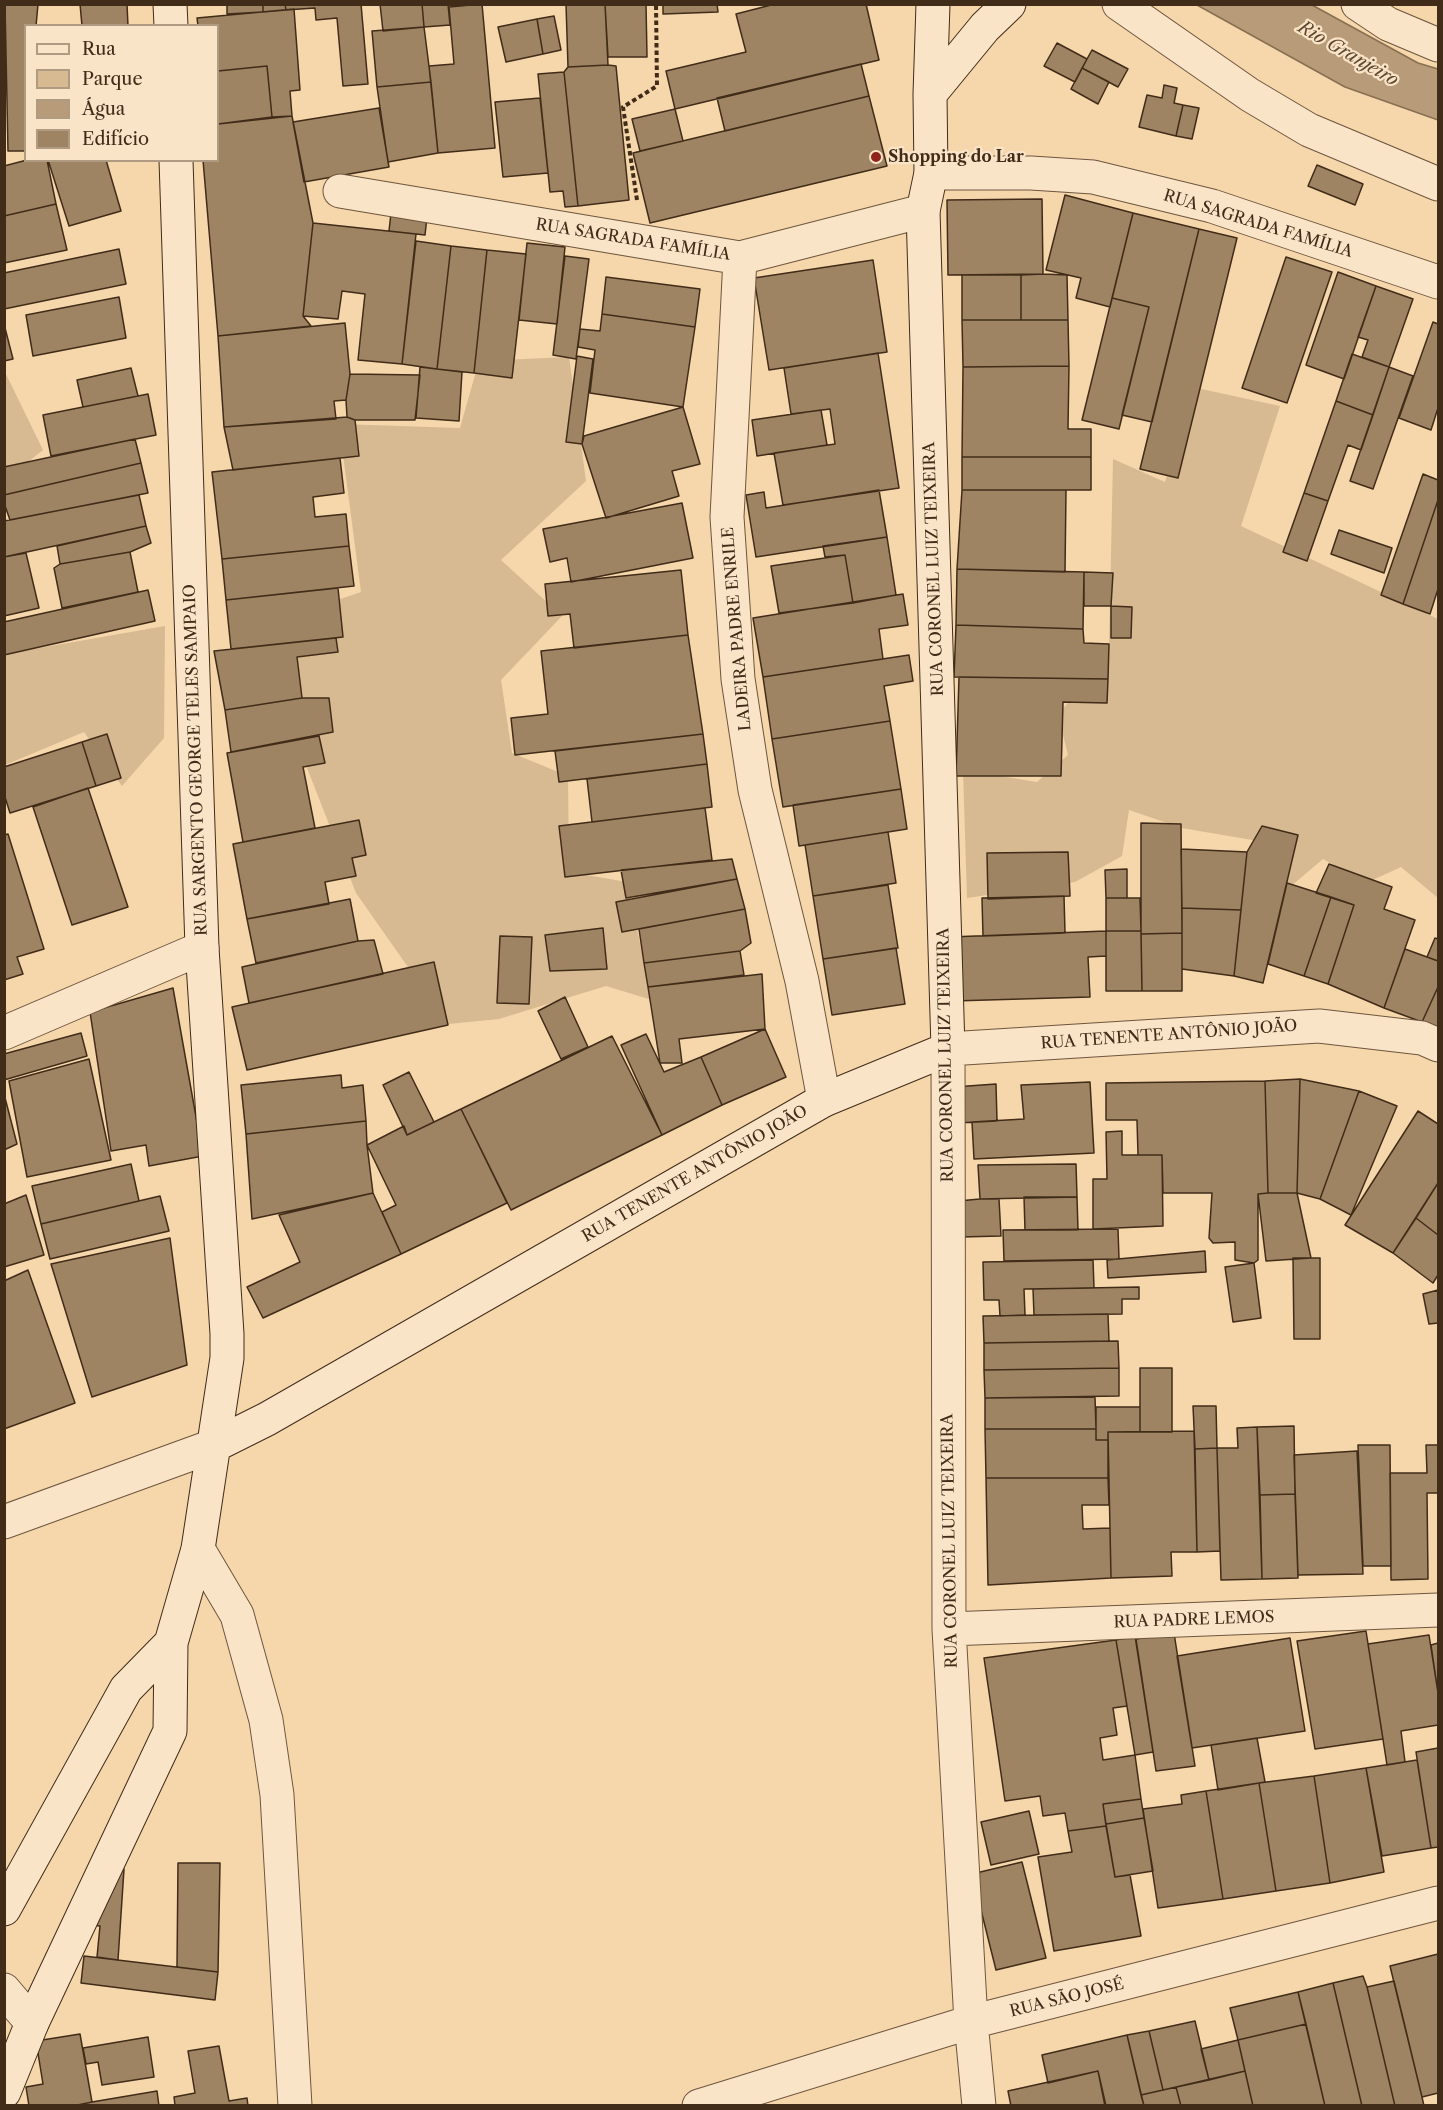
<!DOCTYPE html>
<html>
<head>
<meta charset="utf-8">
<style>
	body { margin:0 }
	#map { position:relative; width:1443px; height:2110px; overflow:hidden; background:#f6d6ab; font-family:"Libre Caslon Text",serif }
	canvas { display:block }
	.frame { position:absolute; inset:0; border:6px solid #402c18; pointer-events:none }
	.legend { position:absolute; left:24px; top:24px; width:195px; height:138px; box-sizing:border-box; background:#f9e4c8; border:2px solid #af9a82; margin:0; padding:8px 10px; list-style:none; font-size:18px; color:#402c18 }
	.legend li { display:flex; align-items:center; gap:12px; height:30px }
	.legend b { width:30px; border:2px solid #af9a82 }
</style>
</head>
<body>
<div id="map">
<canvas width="1443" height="2110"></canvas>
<div class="frame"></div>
<ul class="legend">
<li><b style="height:8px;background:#f9e4c8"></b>Rua</li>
<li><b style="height:16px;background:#d7b992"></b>Parque</li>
<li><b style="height:16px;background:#b89c79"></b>Água</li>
<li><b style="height:16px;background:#9f8464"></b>Edifício</li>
</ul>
</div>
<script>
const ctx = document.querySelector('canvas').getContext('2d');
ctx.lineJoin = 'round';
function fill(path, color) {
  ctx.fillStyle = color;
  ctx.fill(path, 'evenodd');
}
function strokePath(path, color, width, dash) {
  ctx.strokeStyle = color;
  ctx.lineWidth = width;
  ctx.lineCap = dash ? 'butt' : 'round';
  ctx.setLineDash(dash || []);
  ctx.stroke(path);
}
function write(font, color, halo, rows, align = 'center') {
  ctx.font = font + ' "Libre Caslon Text",serif';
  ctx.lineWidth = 4.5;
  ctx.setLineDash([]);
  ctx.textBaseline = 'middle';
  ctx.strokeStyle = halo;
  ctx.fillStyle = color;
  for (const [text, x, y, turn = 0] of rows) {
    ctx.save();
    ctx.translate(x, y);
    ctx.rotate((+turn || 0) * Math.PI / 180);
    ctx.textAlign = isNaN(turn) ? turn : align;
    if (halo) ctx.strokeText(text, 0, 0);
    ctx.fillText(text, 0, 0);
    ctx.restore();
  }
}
const green = new Path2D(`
	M569 357 586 481 501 560 562 616 501 680 512 753 568 776 569 872 627 882 652 1000 606 986 499 1019 448 1024 356 893 280 699 311 609 361 592 339 424 460 428 479 361Z
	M4 370 43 450 5 480H4Z
	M1192 387 1280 406 1241 526 1438 619V898L1401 867 1366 883 1323 859 1270 904 1258 841 1182 828 1129 810 1122 856 1075 882 967 898 963 770 1037 782 1068 755 1058 715 1109 652 1113 459 1165 482Z
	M165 626 164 738 122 786 84 732 5 765V654Z`);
const water = new Path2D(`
	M1197 5H1312L1418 63 1438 69V120L1345 87Z`);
const building = new Path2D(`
	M5 4H38L36 26H26V151H8Z
	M80 4H127L128 26H82Z
	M227 4H263V12L227 14Z
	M263 4H285L286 10 263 12Z
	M285 4H361L368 84 343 86 337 18 316 20 315 8 286 10Z
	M380 4H422L424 27 383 31Z
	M422 4H448L450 25 424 27Z
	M482 4 495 148 438 153 429 66 454 64 449 7Z
	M566 4H605L608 65 568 67Z
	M605 4H646L647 57H608Z
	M663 4H717L718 12 663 14Z
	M775 4H866L879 60 675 109 666 71 746 52 736 14Z
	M294 9 300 90 290 91 292 116 272 117 267 66 218 71V26H198L197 18Z
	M554 16 561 50 543 54 537 19Z
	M537 19 543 54 506 62 498 27Z
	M424 27 431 82 377 87 372 31Z
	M1057 43 1087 59 1075 82 1044 66Z
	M1092 50 1128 69 1118 87 1082 68Z
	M861 64 869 96 725 131 717 98Z
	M608 65 616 66 629 200 578 206 564 72 568 67Z
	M267 66 272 117 218 124V71Z
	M1082 68 1109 82 1098 104 1071 89Z
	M564 72 578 206 565 207 563 191 550 192 538 74Z
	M431 82 438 153 388 162 377 87Z
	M1164 85 1177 88 1174 103 1183 105 1176 136 1139 127 1147 95 1162 98Z
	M869 96 887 166 650 223 633 153Z
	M540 98 548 173 503 177 495 102Z
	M1183 105 1199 108 1192 139 1176 136Z
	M379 108 389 167 304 182 293 122Z
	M675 109 683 141 640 151 632 119Z
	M292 116 313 223 303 316 311 326 218 336 203 160H218V124Z
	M27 160H47L56 204 4 216V166Z
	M48 160H106L121 211 69 226Z
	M1317 165 1363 184 1355 205 1308 186Z
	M1065 195 1133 213 1110 307 1076 298 1081 278 1046 270Z
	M1042 199 1043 274 948 275 947 200Z
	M56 204 67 250 4 263V216Z
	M392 204 428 208 425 235 389 231Z
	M1133 213 1199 229 1152 422 1122 415 1149 307 1112 298Z
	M313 223 416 234 402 364 358 360 365 294 342 291 338 319 303 316Z
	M1199 229 1237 238 1178 478 1140 469Z
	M416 241 451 246 437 369 402 364Z
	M527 243 565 247 557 324 519 320Z
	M451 246 487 250 474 373 437 369Z
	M119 249 126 284 4 309V273Z
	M487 250 526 254 512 378 474 373Z
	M565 256 589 259 576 359 553 355Z
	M1286 257 1332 272 1287 403 1242 388Z
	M873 260 887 352 769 370 754 278Z
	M1338 272 1376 286 1344 379 1306 365Z
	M1043 274 1067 275 1068 320H1021V275Z
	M962 275H1021V320H962Z
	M606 277 700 289 695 327 602 314Z
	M1376 286 1413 299 1389 367 1362 357 1368 340 1358 337Z
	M119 297 126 338 33 356 26 315Z
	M1112 298 1149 307 1119 429 1082 420Z
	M602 314 695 327 683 407 590 393 595 350 578 347 580 329 600 331Z
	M962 320H1068L1069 366 963 367Z
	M1433 322 1438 324V408L1431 430 1399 418Z
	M345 323 350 374 346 400 334 401 336 419 224 427 218 336Z
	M4 324 13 359 4 361Z
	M878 353 899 488 783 505 774 453 835 444 830 409 791 414 784 368Z
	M1352 354 1389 367 1373 415 1336 401Z
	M577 356 593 359 582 444 566 442Z
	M1069 366 1068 429H1091V457H962L963 367Z
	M420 367 462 372 459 421 416 418Z
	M1389 367 1413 376 1373 489 1350 481Z
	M131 368 138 396 83 407 77 380Z
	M350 374 420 375 415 420H355L347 417 346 400Z
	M148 394 156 435 51 456 43 415Z
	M1336 401 1373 415 1361 450 1348 445 1328 501 1304 493Z
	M683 407 700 464 672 471 679 496 606 518 582 444 584 436Z
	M821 410 827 445 757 456 752 420Z
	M347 417 355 420 359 456 233 470 224 427Z
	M135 439 141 463 4 495V467Z
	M962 457H1091V490H962Z
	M340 458 344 493 313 497 315 517 346 514 349 546 222 559 212 472Z
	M141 463 148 493 10 520 4 503V495Z
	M1423 474 1438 480V500L1403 604 1381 595Z
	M879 490 887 537 756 557 746 495 764 492 766 508Z
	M962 490H1066L1065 572 957 569Z
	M1304 493 1328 501 1307 561 1283 552Z
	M139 495 146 526 4 557V521Z
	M1438 500V589L1430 614 1403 604Z
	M682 503 693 558 571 582 567 558 550 562 543 529Z
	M146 526 151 543 130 552 60 564 57 546Z
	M1339 530 1392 548 1384 573 1331 554Z
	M887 537 896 595 853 603 845 555 825 557 823 546Z
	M349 546 354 586 226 600 222 559Z
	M130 552 138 592 62 608 54 568 60 564Z
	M26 553 39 608 4 616V557Z
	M845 555 853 603 779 613 771 566Z
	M957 569 1084 572 1083 629 956 625Z
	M681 570 688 635 574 648 570 614 548 616 545 584Z
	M1084 572 1113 573 1111 606H1084Z
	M338 588 343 637 231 649 226 600Z
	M148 590 155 621 4 655V622Z
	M903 594 908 625 879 629 883 659 763 677 753 618Z
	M1111 606 1132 607 1131 638H1111Z
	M956 625 1083 629 1084 643 1109 644 1108 679 954 677Z
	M688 635 703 734 515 755 511 718 548 714 541 651Z
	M336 638 338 652 297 657 302 698 225 710 214 651Z
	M909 655 913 681 884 686 890 721 772 739 763 677Z
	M959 677 1108 679 1107 703 1063 702 1061 776H956Z
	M302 698H329L333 732 231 752 225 710Z
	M890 721 901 789 783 807 772 739Z
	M107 734 121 778 96 786 82 742Z
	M703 734 707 764 559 782 555 751Z
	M319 736 325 763 303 767 315 828 243 842 227 753Z
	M82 742 96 786 10 813 4 794V767Z
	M707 764 712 807 592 822 587 779Z
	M88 788 128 907 72 925 33 807Z
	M901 789 907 829 799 846 793 805Z
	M705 808 712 860 565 877 559 826Z
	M359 820 366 855 352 858 356 876 325 882 329 904 247 919 233 844Z
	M1141 823 1181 824 1182 933 1141 934Z
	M1262 826 1298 835 1263 983 1234 976 1247 852Z
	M888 832 896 883 813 896 805 845Z
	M8 834 44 949 17 957 23 974 4 980V835Z
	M1181 849 1247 852 1241 910 1182 908Z
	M1068 852 1070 896 988 899 987 853Z
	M732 859 737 879 626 898 621 870Z
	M1329 864 1392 887 1384 909 1415 920 1384 1008 1328 984 1354 905 1316 893Z
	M1127 869V898H1106L1105 870Z
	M737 879 745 909 622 932 616 902Z
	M1287 883 1331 897 1304 976 1268 964Z
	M888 885 898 948 823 959 813 896Z
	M1064 896 1065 933 983 936 982 898Z
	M1331 897 1354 905 1328 984 1304 976Z
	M1106 898H1140L1141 931H1106Z
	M350 899 358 941 256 963 247 919Z
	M1182 908 1241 910 1234 976 1182 969Z
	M745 909 751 943 740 951 644 963 639 929Z
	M603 928 607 969 550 971 545 935Z
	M1106 931V956L1088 957 1090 997 953 1001 950 937Z
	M1106 931H1141L1142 991H1106Z
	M1182 933V991H1142L1141 934Z
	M500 936 532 937 529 1004 497 1003Z
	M1435 938 1438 939V961L1427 957Z
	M374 940 383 974 249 1003 242 967 358 941Z
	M896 948 905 1004 832 1015 823 959Z
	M1405 949 1438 961V987L1422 1022 1384 1008Z
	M740 951 744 975 648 987 644 963Z
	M434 962 448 1025 247 1070 232 1007Z
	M762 974 765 1029 679 1039 682 1063H660L648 987Z
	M1438 987V1028L1422 1022Z
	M173 988 203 1156 149 1166 146 1145 111 1151 90 1012Z
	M565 997 588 1047 561 1059 538 1011Z
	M765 1029 786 1077 722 1105 701 1057Z
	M81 1033 87 1056 4 1080V1054Z
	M646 1034 664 1072 701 1057 722 1105 662 1135 621 1045Z
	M612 1036 662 1135 511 1210 461 1109Z
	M89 1059 111 1160 27 1177 9 1081Z
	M409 1072 434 1122 407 1135 383 1085Z
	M341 1075 342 1088 363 1085 366 1121 246 1134 241 1085Z
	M1300 1079 1297 1193H1268L1265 1081Z
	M1300 1079 1359 1091 1320 1199 1297 1193Z
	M1265 1081 1268 1193 1258 1194V1260L1254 1263 1235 1260V1242L1213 1243 1209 1238 1212 1193H1163L1162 1155H1138L1137 1120H1106V1083Z
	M1090 1082 1094 1153 974 1159 972 1122 1024 1119 1021 1085Z
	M996 1084 997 1121 956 1123 954 1087Z
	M1359 1091 1397 1106 1351 1215 1320 1199Z
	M4 1094 17 1144 4 1150Z
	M461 1109 507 1203 401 1254 382 1212 396 1205 367 1145 404 1126 407 1135Z
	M1418 1111 1438 1124V1183L1393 1253 1345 1225Z
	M366 1121 367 1145 373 1193 252 1219 246 1134Z
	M1122 1131V1155H1162L1163 1226 1093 1229V1179H1107L1106 1132Z
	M131 1164 139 1201 41 1224 32 1186Z
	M1076 1164 1077 1197 980 1199 978 1165Z
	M1438 1183V1235L1416 1218Z
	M373 1193 401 1254 263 1318 247 1287 300 1262 279 1215Z
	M1268 1193H1297L1311 1258 1266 1261 1258 1194Z
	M26 1195 44 1255 4 1267V1204Z
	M160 1196 169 1231 50 1259 41 1224Z
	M1024 1197H1077L1078 1230H1025Z
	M980 1199H999L1001 1236 960 1237 958 1201Z
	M1416 1218 1438 1235V1275L1433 1283 1393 1253Z
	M1118 1229 1119 1259 1004 1261 1003 1230Z
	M170 1238 187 1365 92 1397 51 1264Z
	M1205 1251 1206 1272 1108 1278 1107 1260Z
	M1293 1258H1320V1339H1294Z
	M1093 1260 1094 1288 1024 1289 1025 1315 1000 1316 999 1300H984L983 1262Z
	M1254 1263 1261 1318 1233 1322 1225 1267Z
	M28 1270 75 1403 4 1429V1281Z
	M1139 1287V1299H1122V1314L1034 1315 1033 1289Z
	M1438 1290V1323L1429 1324 1423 1294Z
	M1108 1314 1109 1341 984 1343 983 1316Z
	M1118 1341 1119 1368 984 1370V1343Z
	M1119 1368V1396L985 1398 984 1370Z
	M1140 1368H1172V1432H1140Z
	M1095 1397 1096 1429H985V1398Z
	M1193 1406H1216L1217 1448 1195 1449Z
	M1096 1407H1140V1432H1108V1440H1096Z
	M1294 1426 1295 1494 1260 1495 1257 1427Z
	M1257 1427 1262 1579 1221 1580 1217 1448H1238L1237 1428Z
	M985 1429H1096V1440H1108V1478H986Z
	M1194 1431 1197 1552H1171L1172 1576 1111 1578 1108 1432Z
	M1358 1445H1390L1391 1566H1363Z
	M1426 1445H1438V1493H1427L1428 1579 1391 1580 1390 1473H1427Z
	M1217 1448 1220 1551 1197 1552 1195 1449Z
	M1357 1451 1363 1574 1298 1575 1294 1455Z
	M986 1478H1108L1109 1505H1082L1083 1529 1110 1528 1111 1578 988 1585Z
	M1295 1494 1298 1578 1262 1579 1260 1495Z
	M1366 1631 1383 1739 1315 1749 1297 1641Z
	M1174 1633 1195 1766 1156 1771 1136 1639Z
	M1429 1635 1438 1693V1725L1401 1731 1405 1762 1387 1765 1368 1644Z
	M1135 1636 1153 1752 1135 1755 1116 1640Z
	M1290 1638 1305 1731 1192 1748 1177 1656Z
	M1116 1640 1127 1706 1113 1708 1117 1735 1100 1738 1103 1760 1135 1755 1141 1799 1103 1804 1106 1826 1068 1831 1065 1813 1043 1816 1040 1796 1005 1801 984 1658Z
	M1438 1643V1693L1431 1645Z
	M1257 1738 1265 1782 1218 1790 1211 1745Z
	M1438 1748V1847L1431 1848 1416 1752Z
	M1417 1760 1431 1848 1382 1856 1366 1768Z
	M1366 1768 1384 1872 1330 1883 1314 1776Z
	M1314 1776 1330 1883 1276 1891 1259 1783Z
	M1259 1783 1276 1891 1223 1899 1206 1791Z
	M1206 1791 1223 1899 1158 1908 1143 1809 1182 1804 1181 1795Z
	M1141 1799 1144 1818 1106 1824 1103 1804Z
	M1029 1811 1039 1854 991 1865 981 1822Z
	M1144 1818 1153 1871 1115 1877 1106 1824Z
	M1106 1826 1115 1877 1130 1875 1141 1936 1054 1951 1038 1857 1072 1852 1068 1831Z
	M1022 1862 1046 1958 996 1970 972 1874Z
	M178 1863H220L218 1972 177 1967Z
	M124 1869 118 1960 97 1957 100 1926 85 1924 110 1870Z
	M1438 1954V2093L1422 2097 1390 1966Z
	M84 1956 218 1972 215 2000 81 1983Z
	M1363 1976 1367 1987 1395 2106H1362L1333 1983Z
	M1394 1981 1422 2097 1424 2106H1395L1367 1987Z
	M1333 1983 1362 2106H1325L1298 1992Z
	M1298 1992 1306 2024 1238 2040 1230 2008Z
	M1195 2021 1209 2080 1163 2090 1149 2031Z
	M1306 2024 1325 2106H1253L1238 2040Z
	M1149 2031 1163 2090 1141 2095 1127 2035Z
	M80 2034 92 2102 73 2106H29L26 2087 43 2084 36 2041Z
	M1127 2035 1144 2106H1106L1098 2071 1048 2083 1042 2055Z
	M148 2037 154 2077 102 2085 98 2062 86 2064 83 2048Z
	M1238 2040 1245 2071 1209 2080 1201 2049Z
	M219 2046 229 2101 247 2098 248 2106H171L175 2105 174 2097 195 2093 188 2051Z
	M1098 2071 1105 2106H1011L1008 2091Z
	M1245 2071 1253 2106H1181L1176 2087Z
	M1176 2087 1181 2106H1144L1141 2095Z
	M157 2091 159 2106H73L92 2102Z`);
const path = new Path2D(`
	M637 200 623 107 657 86 656 4`);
const minor = new Path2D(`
	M1119 4 1250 95 1309 130 1438 184
	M1358 4 1388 24 1438 45
	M931 173H1031L1093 177 1212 206 1438 282
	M340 191 740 258 923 211
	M740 258 727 517 738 679 755 790 802 981 824 1100
	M4 1033 202 948
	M4 1522 213 1446
	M198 1549 237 1615 266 1720 277 1795 295 2106
	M949 1629 1438 1610
	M4 1990 32 2023
	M699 2106 971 2022 1438 1903
	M979 2106 971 2022 949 1629 948 1049 1319 1026 1422 1038 1438 1045`);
const secondary = new Path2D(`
	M170 4 171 26
	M930 94 985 27 1009 4
	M213 1446 267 1419 824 1100 948 1049 923 211 931 173 930 94 933 4
	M4 1909 126 1689 171 1643
	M4 2092 32 2023 170 1731 171 1643 198 1549 227 1358V1334L202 948 176 160`);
const markers = [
	[876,157,6,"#8f2418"]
];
const poiNames = [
	["Shopping do Lar",888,157]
];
const streetNames = [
	["RUA SAGRADA FAMÍLIA",1258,224,17],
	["RUA SAGRADA FAMÍLIA",633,240,9],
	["RUA CORONEL LUIZ TEIXEIRA",934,569,-92],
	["LADEIRA PADRE ENRILE",737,629,-95],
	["RUA SARGENTO GEORGE TELES SAMPAIO",196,760,-92],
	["RUA TENENTE ANTÔNIO JOÃO",1169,1035,-4],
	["RUA CORONEL LUIZ TEIXEIRA",946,1055,-91],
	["RUA TENENTE ANTÔNIO JOÃO",695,1174,-30],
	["RUA CORONEL LUIZ TEIXEIRA",950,1541,-91],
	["RUA PADRE LEMOS",1194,1620,-2],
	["RUA SÃO JOSÉ",1067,1998,-14]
];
const waterNames = [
	["Rio Granjeiro",1348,54,30]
];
fill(green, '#d7b992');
fill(water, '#b89c79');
strokePath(water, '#886f52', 1.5);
fill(building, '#9f8464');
strokePath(building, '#402c18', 1.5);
strokePath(minor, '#6e563d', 35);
strokePath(secondary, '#402c18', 35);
strokePath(path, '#402c18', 4, [4.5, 3]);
strokePath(minor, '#f9e4c8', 33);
strokePath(secondary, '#f9e4c8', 33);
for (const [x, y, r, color] of markers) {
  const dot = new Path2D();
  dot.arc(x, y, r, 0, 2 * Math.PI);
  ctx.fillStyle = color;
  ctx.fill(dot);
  strokePath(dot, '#f9e4c8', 2);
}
write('bold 16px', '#402c18', '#f9e4c8', poiNames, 'left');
write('16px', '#402c18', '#f9e4c8', streetNames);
write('italic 18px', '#5e4830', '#f9e4c8', waterNames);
</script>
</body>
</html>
